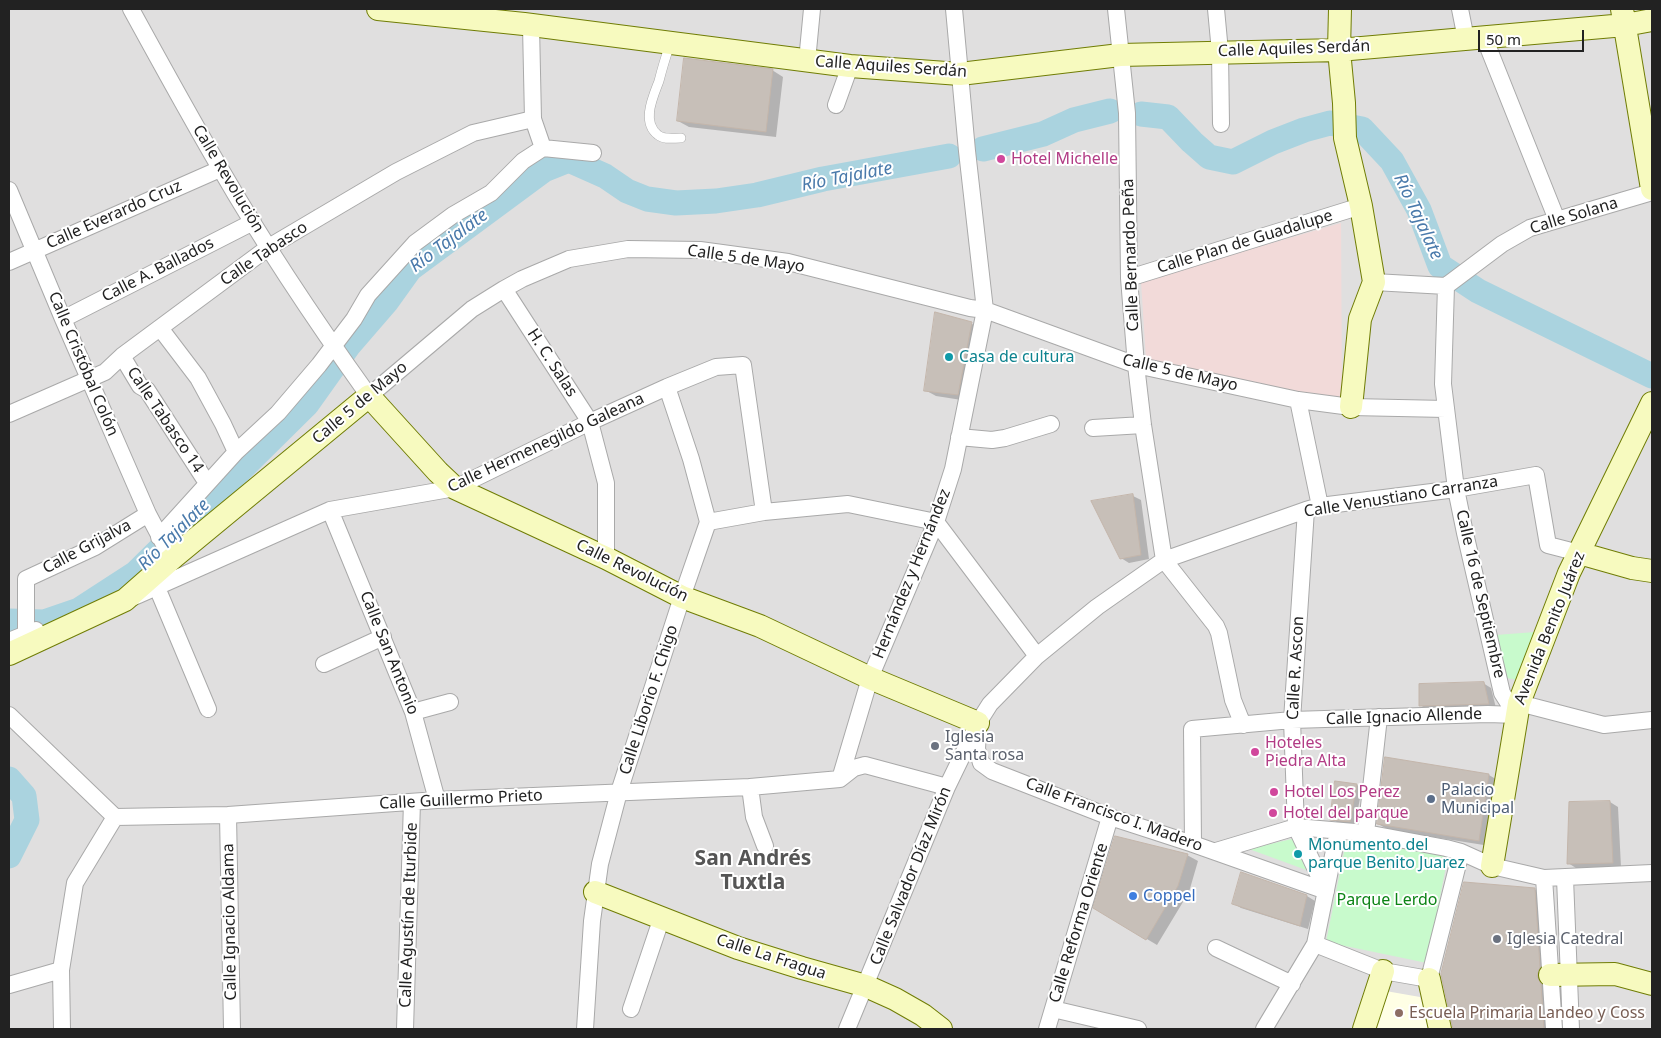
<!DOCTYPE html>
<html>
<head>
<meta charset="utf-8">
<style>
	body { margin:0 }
	#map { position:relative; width:1661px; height:1038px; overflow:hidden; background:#f2efe9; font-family:"Noto Sans",sans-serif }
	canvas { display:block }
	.frame { position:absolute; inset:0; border:10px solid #222; pointer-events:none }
	.scale { position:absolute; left:1478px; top:30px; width:106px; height:22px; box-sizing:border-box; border:2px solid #222; border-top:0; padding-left:6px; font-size:15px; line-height:18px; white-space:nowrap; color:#222; -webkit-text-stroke:4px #fff; paint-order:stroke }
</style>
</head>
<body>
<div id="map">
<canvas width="1661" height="1038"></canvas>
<div class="frame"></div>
<div class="scale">50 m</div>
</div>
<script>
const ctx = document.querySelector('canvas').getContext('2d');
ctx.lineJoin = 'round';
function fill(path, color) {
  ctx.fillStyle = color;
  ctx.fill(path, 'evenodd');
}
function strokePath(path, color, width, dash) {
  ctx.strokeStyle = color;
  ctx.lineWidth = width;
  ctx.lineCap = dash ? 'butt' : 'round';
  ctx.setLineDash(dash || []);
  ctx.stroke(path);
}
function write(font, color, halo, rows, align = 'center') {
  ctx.font = font + ' "Noto Sans",sans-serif';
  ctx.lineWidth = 4;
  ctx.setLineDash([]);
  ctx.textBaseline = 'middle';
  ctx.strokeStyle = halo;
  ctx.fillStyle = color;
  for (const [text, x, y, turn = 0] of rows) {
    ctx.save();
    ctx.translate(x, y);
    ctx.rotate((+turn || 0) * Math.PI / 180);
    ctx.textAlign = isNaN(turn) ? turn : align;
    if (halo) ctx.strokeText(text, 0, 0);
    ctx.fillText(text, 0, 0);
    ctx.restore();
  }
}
const residential = new Path2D(`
	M9 9H1652V1029H9Z`);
const commercial = new Path2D(`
	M1341 223 1342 401 1146 359 1141 281Z`);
const education = new Path2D(`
	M1380 990 1420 997 1430 1029H1368Z`);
const park = new Path2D(`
	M1535 632 1517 680 1507 678 1496 635Z
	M1347 837 1448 856 1427 963 1326 942Z
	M1296 838 1309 871 1249 849Z`);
const shadow = new Path2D(`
	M772 70 783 77 776 137 689 127 678 121Z
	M936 314 972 324 983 330 968 401 936 396 925 390Z
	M1133 496 1141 500 1149 559 1129 563 1121 558Z
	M1483 683 1491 688 1496 708 1428 710 1420 705Z
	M1489 775 1499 781 1490 846 1389 830 1378 824Z
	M1336 782 1357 785 1362 788 1355 824 1337 822 1332 819Z
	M1610 802 1618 807 1621 867 1576 868 1568 863Z
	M1187 855 1198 861 1189 892 1157 945 1095 908Z
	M1534 889 1545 895 1554 1029H1454L1442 974Z
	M1307 896 1315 901 1308 929 1241 908 1233 903Z`);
const river = new Path2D(`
	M1141 114 1168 117 1192 142 1209 157 1233 162 1273 142 1304 130 1330 123 1362 129 1392 161 1419 210 1440 266 1478 291 1652 376
	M983 149 1043 134 1074 120 1110 111
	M9 621 44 622 79 610 136 573 307 404 349 345 387 301 410 269 544 170 569 160 605 176 627 191 647 199 676 203 716 201 757 195 823 179 949 156
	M9 779 24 796 27 820 9 856`);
const building = new Path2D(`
	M684 58 773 69 766 132 677 121Z
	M935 312 972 322 958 395 924 391Z
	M1133 494 1141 555 1120 559 1091 501Z
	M1484 682 1489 704 1419 706V684Z
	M1385 757 1489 774 1479 841 1377 824Z
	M1335 781 1357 784 1350 822 1330 820Z
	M1610 801 1613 863 1567 864 1569 802Z
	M1115 836 1188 854 1178 886 1146 940 1093 908Z
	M1241 872 1307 895 1300 926 1232 904Z
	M1464 882 1535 888 1540 967 1537 976 1541 984 1544 1029H1453L1441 974Z`);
const lane = new Path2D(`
	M670 44C666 56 662 69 659 81 653 97 641 122 658 135 664 140 673 138 681 138`);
const street = new Path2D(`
	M131 9C160 62 189 115 220 168 265 246 316 322 369 396L472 309 504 289 522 279 569 259 628 249 700 250 788 262 970 308 985 310 1136 365 1298 400 1351 407 1446 409
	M1116 9 1127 113 1129 278 1136 365 1143 425 1164 560 1216 626 1219 633 1233 700 1243 725
	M1216 9 1220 52 1221 124
	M1460 9 1466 39
	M531 26 533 119 543 148
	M1484 37 1557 220
	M807 61 812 9
	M836 105 850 66
	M9 190 63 319 148 514 167 550 175 556
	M9 262 220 169
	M1129 278 1361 206
	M1374 282 1446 286 1502 244 1530 228 1652 192
	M1446 286 1443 384 1456 489 1465 533 1502 693 1516 715
	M504 289 590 422 606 483V558
	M63 319 253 222
	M160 328 198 378 223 424 236 452
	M122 356 140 386 147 390 207 483
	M667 387 691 459 708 522
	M1298 400 1320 506
	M9 414 105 372 122 356 269 247 396 172 473 133 533 119
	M1093 428 1143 425
	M959 437 992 440 1005 438 1051 424
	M330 510 413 712 437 800
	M1306 510 1292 720 1296 827 1326 891
	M708 522 764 512 848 504 936 522 1037 656
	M159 537 236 452 278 413 319 365 354 319 368 295 415 243 453 215 491 193 523 161 543 148 593 153
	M153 578 208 709
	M134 597 330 510 455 488 590 422 667 387 716 367 743 365 764 512
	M26 634V579L95 547 148 514
	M9 641 36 630
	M324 664 383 637
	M1519 703 1604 725 1652 720
	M413 712 450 702
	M9 715 115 817 228 815 437 800 750 787 840 779 854 768 865 765 947 787
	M978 729 977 749 981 763 992 771 1110 817 1193 844 1326 891
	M840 779 870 678 936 522 953 469 985 310 967 151 954 9
	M750 787 754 817 765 846
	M228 815 232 1029
	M1366 833 1379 717
	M1193 844 1192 729 1292 720 1488 714 1516 715
	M1216 851 1296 827 1366 833 1446 848 1461 852 1492 866 1544 878 1652 873
	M1544 878 1554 1029
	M1565 878 1571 1029
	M1315 944 1383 971 1429 979 1461 852
	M1216 948 1292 984
	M9 985 61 970
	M631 1009 662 917
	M1053 1009 1138 1029
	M62 1029 61 970 75 883 115 817
	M405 1029 412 802
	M585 1029 592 921 600 864 619 792 682 597 708 522
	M847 1029 947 787 978 723 990 704 1037 656 1097 607 1164 560 1306 510 1320 506 1456 489 1536 475 1548 545 1579 553
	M1047 1029 1110 817
	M1264 1029 1315 944 1338 831`);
const secondary = new Path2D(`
	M378 9 524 24 850 66 960 74 1120 55 1339 50 1625 25 1652 20
	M1340 9 1339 50 1344 103 1345 138 1361 206 1374 282 1360 319 1351 407
	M1622 9 1652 189
	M1579 553 1632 568 1652 571
	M9 654 125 600 175 556 369 396 438 472 455 488 606 558 682 597 760 626 870 678 978 723
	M1492 866 1519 703 1569 573 1652 403
	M595 892 738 948 802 968 866 986 895 999 923 1015 941 1029
	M1550 975 1615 974 1652 984
	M1429 979 1440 1029
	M1364 1029 1383 971`);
const markers = [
	[1001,159,5,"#d1479c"],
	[949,357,5,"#0f9aa8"],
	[935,746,5,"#6b7280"],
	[1255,752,5,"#d1479c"],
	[1274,792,5,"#d1479c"],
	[1431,799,5,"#5c6f8a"],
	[1273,813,5,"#d1479c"],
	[1298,854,5,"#0f9aa8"],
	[1133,896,5,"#3f7fe0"],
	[1497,939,5,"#6b7280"],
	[1399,1013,5,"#8d6e63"]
];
const streetNames = [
	["Calle Aquiles Serdán",1294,49,-2],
	["Calle Aquiles Serdán",891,67,4],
	["Calle Revolución",228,179,59],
	["Calle Everardo Cruz",114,215,-24],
	["Calle Solana",1574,216,-17],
	["Calle Plan de Guadalupe",1245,242,-17],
	["Calle Tabasco",264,254,-34],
	["Calle Bernardo Peña",1131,255,-92],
	["Calle 5 de Mayo",746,259,8],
	["Calle A. Ballados",158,270,-27],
	["H. C. Salas",552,363,57],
	["Calle Cristóbal Colón",83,364,67],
	["Calle 5 de Mayo",1180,373,13],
	["Calle 5 de Mayo",360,403,-40],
	["Calle Tabasco 14",165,420,56],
	["Calle Hermenegildo Galeana",546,443,-25],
	["Calle Venustiano Carranza",1401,497,-9],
	["Calle Grijalva",87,547,-28],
	["Calle Revolución",632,571,26],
	["Hernández y Hernández",912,574,-68],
	["Calle 16 de Septiembre",1480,594,77],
	["Avenida Benito Juárez",1550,628,-68],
	["Calle San Antonio",389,653,68],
	["Calle R. Ascon",1296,668,-87],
	["Calle Liborio F. Chigo",649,700,-72],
	["Calle Ignacio Allende",1404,717,-2],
	["Calle Guillermo Prieto",461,800,-3],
	["Calle Francisco I. Madero",1114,815,20],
	["Calle Salvador Díaz Mirón",911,876,-68],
	["Calle Agustín de Iturbide",409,915,-88],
	["Calle Ignacio Aldama",230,922,-91],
	["Calle Reforma Oriente",1079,923,-73],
	["Calle La Fragua",771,957,18]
];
const hotelNames = [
	["Hotel Michelle",1011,159],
	["Hoteles",1265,743],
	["Piedra Alta",1265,761],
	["Hotel Los Perez",1284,792],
	["Hotel del parque",1283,813]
];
const cultureNames = [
	["Casa de cultura",959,357],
	["Monumento del",1308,845],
	["parque Benito Juarez",1308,863]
];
const worshipNames = [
	["Iglesia",945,737],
	["Santa rosa",945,755],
	["Iglesia Catedral",1507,939]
];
const serviceNames = [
	["Palacio",1441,790],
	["Municipal",1441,808]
];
const shopNames = [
	["Coppel",1143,896]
];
const parkNames = [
	["Parque Lerdo",1387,900]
];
const educationNames = [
	["Escuela Primaria Landeo y Coss",1409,1013]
];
const waterNames = [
	["Río Tajalate",847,177,-11],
	["Río Tajalate",1418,217,65],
	["Río Tajalate",449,241,-37],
	["Río Tajalate",174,535,-45]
];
const districtNames = [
	["San Andrés",753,859],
	["Tuxtla",753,883]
];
fill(residential, '#e0dfdf');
fill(commercial, '#f2dad9');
fill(education, '#ffffe5');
fill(park, '#c8facc');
fill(shadow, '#0003');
strokePath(river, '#aad3df', 25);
fill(building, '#c7bfb8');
strokePath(building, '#c4b6ab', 1);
strokePath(lane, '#a9a9a9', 10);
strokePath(street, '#a9a9a9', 18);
strokePath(secondary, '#707d05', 24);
strokePath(lane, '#fff', 9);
strokePath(street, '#fff', 16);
strokePath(secondary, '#f7fabf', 22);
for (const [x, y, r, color] of markers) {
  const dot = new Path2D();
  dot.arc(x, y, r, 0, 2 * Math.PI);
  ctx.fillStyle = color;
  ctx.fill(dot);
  strokePath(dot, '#fff', 2);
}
write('16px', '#222', '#fff', streetNames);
write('16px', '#b23c85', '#fff', hotelNames, 'left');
write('16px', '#0d838f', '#fff', cultureNames, 'left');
write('16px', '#5b616d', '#fff', worshipNames, 'left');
write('16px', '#4e5e75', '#fff', serviceNames, 'left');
write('16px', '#366cbe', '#fff', shopNames, 'left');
write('16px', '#0c8416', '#fff', parkNames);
write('16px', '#785e54', '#fff', educationNames, 'left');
write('italic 18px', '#4a7aab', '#fff', waterNames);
write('bold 21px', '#555', '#fff', districtNames);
</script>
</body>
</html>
